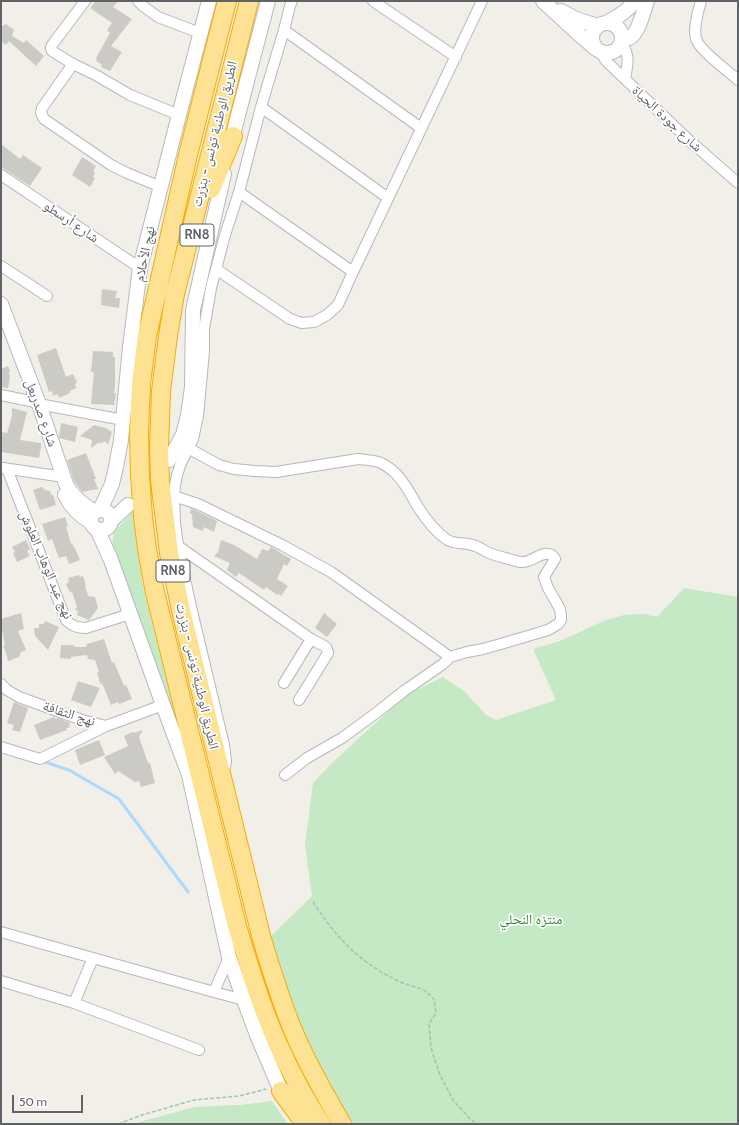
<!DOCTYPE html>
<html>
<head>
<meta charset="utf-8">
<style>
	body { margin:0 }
	#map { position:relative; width:739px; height:1125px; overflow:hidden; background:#f1efe8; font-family:Cabin,sans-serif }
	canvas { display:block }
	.frame { position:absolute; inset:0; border:2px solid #5f6368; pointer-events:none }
	.scale { position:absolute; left:12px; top:1095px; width:71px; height:18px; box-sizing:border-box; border:2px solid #5f6368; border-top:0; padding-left:5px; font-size:12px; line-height:14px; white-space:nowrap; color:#5f6368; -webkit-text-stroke:3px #fff; paint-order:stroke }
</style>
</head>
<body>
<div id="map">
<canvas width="739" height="1125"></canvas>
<div class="frame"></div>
<div class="scale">50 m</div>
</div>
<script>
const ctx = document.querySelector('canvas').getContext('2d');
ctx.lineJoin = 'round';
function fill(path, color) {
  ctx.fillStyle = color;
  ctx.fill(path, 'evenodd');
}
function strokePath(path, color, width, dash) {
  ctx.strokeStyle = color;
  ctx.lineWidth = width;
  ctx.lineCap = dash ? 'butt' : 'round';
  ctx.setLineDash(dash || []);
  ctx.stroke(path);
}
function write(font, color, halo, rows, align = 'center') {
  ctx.font = font + ' Cabin,"Noto Naskh Arabic",sans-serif';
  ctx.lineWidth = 3.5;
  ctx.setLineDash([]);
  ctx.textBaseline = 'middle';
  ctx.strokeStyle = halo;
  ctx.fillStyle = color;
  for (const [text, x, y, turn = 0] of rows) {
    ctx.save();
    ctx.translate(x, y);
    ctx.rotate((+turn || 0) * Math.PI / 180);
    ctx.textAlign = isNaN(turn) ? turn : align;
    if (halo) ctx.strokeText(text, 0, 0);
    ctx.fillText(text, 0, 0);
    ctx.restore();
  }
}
const green = new Path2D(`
	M134 510 142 582 183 745 112 545 114 532Z
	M684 588 738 597V1124H349L299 1034 266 941 312 896 305 845 313 783 332 763 406 695 443 677 464 691 486 715 496 720 556 700 533 649 560 641 606 620 624 615 644 614 657 617Z
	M272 1101 288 1124H135L143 1121 195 1107 240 1105Z`);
const stream = new Path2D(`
	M42 761 69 770 119 799 188 892`);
const building = new Path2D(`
	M96 1H118L113 7 132 19 111 46 122 52 110 71 101 67 102 65 96 61 97 60 96 58 110 33 107 30 112 23 90 8Z
	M6 24 14 30 12 36 24 43 26 40 44 56 36 66 9 41 6 45 1 41V27Z
	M1 144 20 159 23 155 42 168 30 186 1 167Z
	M82 157 96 166 93 171 95 173 93 177 95 178 90 187 72 175Z
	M102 289 117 291 115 298H120L119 308 101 305Z
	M56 348 66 377 73 374 77 382 75 384 76 388 70 391V393L59 398 58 394 53 396 52 391 49 392 37 355Z
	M93 351 113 352V357H115V387L114 393H116L114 405 91 404 94 372H91Z
	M8 366 10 371 9 373 10 377 8 388 1 387V369Z
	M12 408 27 412 20 440 41 443V448L39 458 1 452V432L7 433 12 416Z
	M61 423 78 427 75 442 59 438Z
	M94 425 106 428 112 432 108 445 105 441 101 443H98L91 448 92 440 80 436Z
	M86 453 96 479H94L98 489 82 492 74 481 67 460Z
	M42 487 45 490 50 491 51 494 53 495 56 505 40 510 33 490Z
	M191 508 217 521 214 532 204 527 203 531 193 527 192 514H190Z
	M65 517 68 526 66 527 71 544 72 543 74 548H75L80 560 69 564 66 556 59 558 52 539 48 541 42 524Z
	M26 540 30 549 27 551 30 556 17 562 13 553 15 552 12 547Z
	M221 540 234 545 257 559 262 549 268 551 271 547 291 559 287 566 284 564 277 579 288 586 281 596 279 594 277 595 266 587 264 590 239 573 236 577 227 570 230 563 214 556 218 552Z
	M79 575 80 577 83 576 86 585H85L88 596 95 597 98 608 89 620 77 615 78 611 75 610 77 607 72 592H70L66 585 69 581 68 578Z
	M21 613 24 629 18 631 26 650 21 652 19 657 8 661 5 650 3 646 5 645 1 624V619Z
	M324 613 337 624 327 637 315 628Z
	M45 621 59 627 48 650 35 636 34 628H39V624H44Z
	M104 639 112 663 114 662 124 686 126 685 132 699 119 704 118 702 111 705 102 683 101 685 97 673 99 672 95 660 88 659 87 655 71 657V659L60 658 61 645H74L75 647H86L87 644Z
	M78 681 100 688 91 707 71 700Z
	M14 702 28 708 20 732 12 730 14 725 7 723Z
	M54 717 56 719 58 718 70 723 69 725 70 727 66 728 67 730 40 740 34 725Z
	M143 730 139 737 148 763H150L155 783 141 787 139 781 135 782 118 771 115 774 104 757 128 746 124 736 132 732 134 733Z
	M99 740 105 755 80 765 75 750Z`);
const path = new Path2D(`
	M313 902C336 937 358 961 396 980 405 985 416 986 425 991 428 993 431 996 434 999L436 1013 429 1024 431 1048 440 1075 453 1100 470 1119 478 1124
	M118 1124 142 1115 194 1100 239 1096 266 1089`);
const street = new Path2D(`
	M85 1 52 45 51 48 52 51 73 64 94 74 130 95 179 115
	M138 1 143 6 158 17 200 33
	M373 1 456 57
	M701 1C698 12 692 31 697 41 701 51 729 72 738 80
	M284 30 421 128
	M622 42C630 59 628 61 625 79
	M600 51 606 61 690 141 738 183
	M73 64 42 108 41 113 44 119 111 165 127 173 161 187
	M261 107 388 198
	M1 175 140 268
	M239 192 353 272
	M1 266 47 296
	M216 269 290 319 302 323 314 322 327 315 338 305 353 272 482 1
	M1 395 30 401 39 404 123 420
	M188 448 219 465 234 469 255 471 276 472 358 459C366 460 374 460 381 463 400 472 408 490 418 507 425 518 435 531 446 539 454 545 463 542 472 545 478 546 483 550 489 553 494 555 515 561 521 562 533 563 540 550 552 555L555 559 544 577 548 588 560 609 561 616V620L558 624 548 630 504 643 483 649 467 652 450 657 443 664 404 691 380 710 342 738 307 758 285 775
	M3 468 64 477
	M7 469 66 620C72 626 77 628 86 628L130 614
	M174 496 198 504 282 545 331 572 450 657
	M178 546 311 639 326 647 328 653 299 700
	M284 683 311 639
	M1 684 7 690 19 697 82 720 106 726 163 705
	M1 747 40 759 106 726
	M225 767 226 761 224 745 191 607 178 546 175 523 174 496 175 485 177 475 181 463 193 439 198 416 204 351V329L211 288 225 235 239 192 261 107 284 30 290 6 292 1
	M1 932 93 958
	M1 981 74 1003
	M214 992 244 1000
	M199 1050 74 1003 93 958 214 992 229 957`);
const secondary = new Path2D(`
	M543 1 581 36 596 49
	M561 11 576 19 598 26
	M592 38a15 15 0 1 1 30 0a15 15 0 1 1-30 0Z
	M606 23C617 17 627 12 635 1
	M622 39C624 39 627 39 629 38 638 35 644 10 647 1
	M230 146 268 1
	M1 304 39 404 66 484C72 497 83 505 95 512
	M169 460 183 435 188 415 192 387 193 310 224 174
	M65 495C71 507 78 515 91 522
	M100 510 112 484 116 467 121 440 130 347 140 268 179 115 209 1
	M91 520a10 10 0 1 1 20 0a10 10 0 1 1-20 0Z
	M111 521 128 505
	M97 529 111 560 163 705 189 775 229 957 244 1000 257 1035 281 1091`);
const highway = new Path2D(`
	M227 1 188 155 147 336 141 384 139 432 140 475 143 517 147 549 154 588 237 926C249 966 261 1006 278 1044 290 1071 305 1099 321 1124
	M249 1 175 294 168 336 161 391 159 450 160 481 169 553 182 615 261 936C271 969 281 1003 295 1035 308 1065 325 1095 342 1124
	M211 189 233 136
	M281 1091 305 1124`);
const shields = [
	[197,235,34],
	[173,571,34]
];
const shieldNames = [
	["RN8",197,235],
	["RN8",173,571]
];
const streetNames = [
	["شارع جودة الحياة",667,119,43],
	["الطريق الوطنية تونس - بنزرت",215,134,-76],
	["شارع أرسطو",71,222,34],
	["نهج الأحلام",145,254,-78],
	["شارع صدربعل",41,413,70],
	["نهج عبد الوهاب العلوش",46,565,67],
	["الطريق الوطنية تونس - بنزرت",197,676,77],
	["نهج الثقافة",69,714,18]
];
const parkNames = [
	["منتزه النحلي",531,920]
];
fill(green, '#c5e8c5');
strokePath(stream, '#aadaff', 3);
fill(building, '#cccac5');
strokePath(street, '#b5b8bc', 12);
strokePath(secondary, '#b6babf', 16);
strokePath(highway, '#f9ab00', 20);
strokePath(path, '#9cc7a9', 1.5, [4, 2]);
strokePath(street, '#fff', 10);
strokePath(secondary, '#fff', 14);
strokePath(highway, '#fde293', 18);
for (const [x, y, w] of shields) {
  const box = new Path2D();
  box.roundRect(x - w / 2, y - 11, w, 22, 3);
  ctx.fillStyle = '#fff';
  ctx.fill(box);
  strokePath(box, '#5f6368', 1);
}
write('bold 13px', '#5f6368', null, shieldNames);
write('14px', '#5f6368', '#fff', streetNames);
write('14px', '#348238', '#fff', parkNames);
</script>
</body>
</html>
